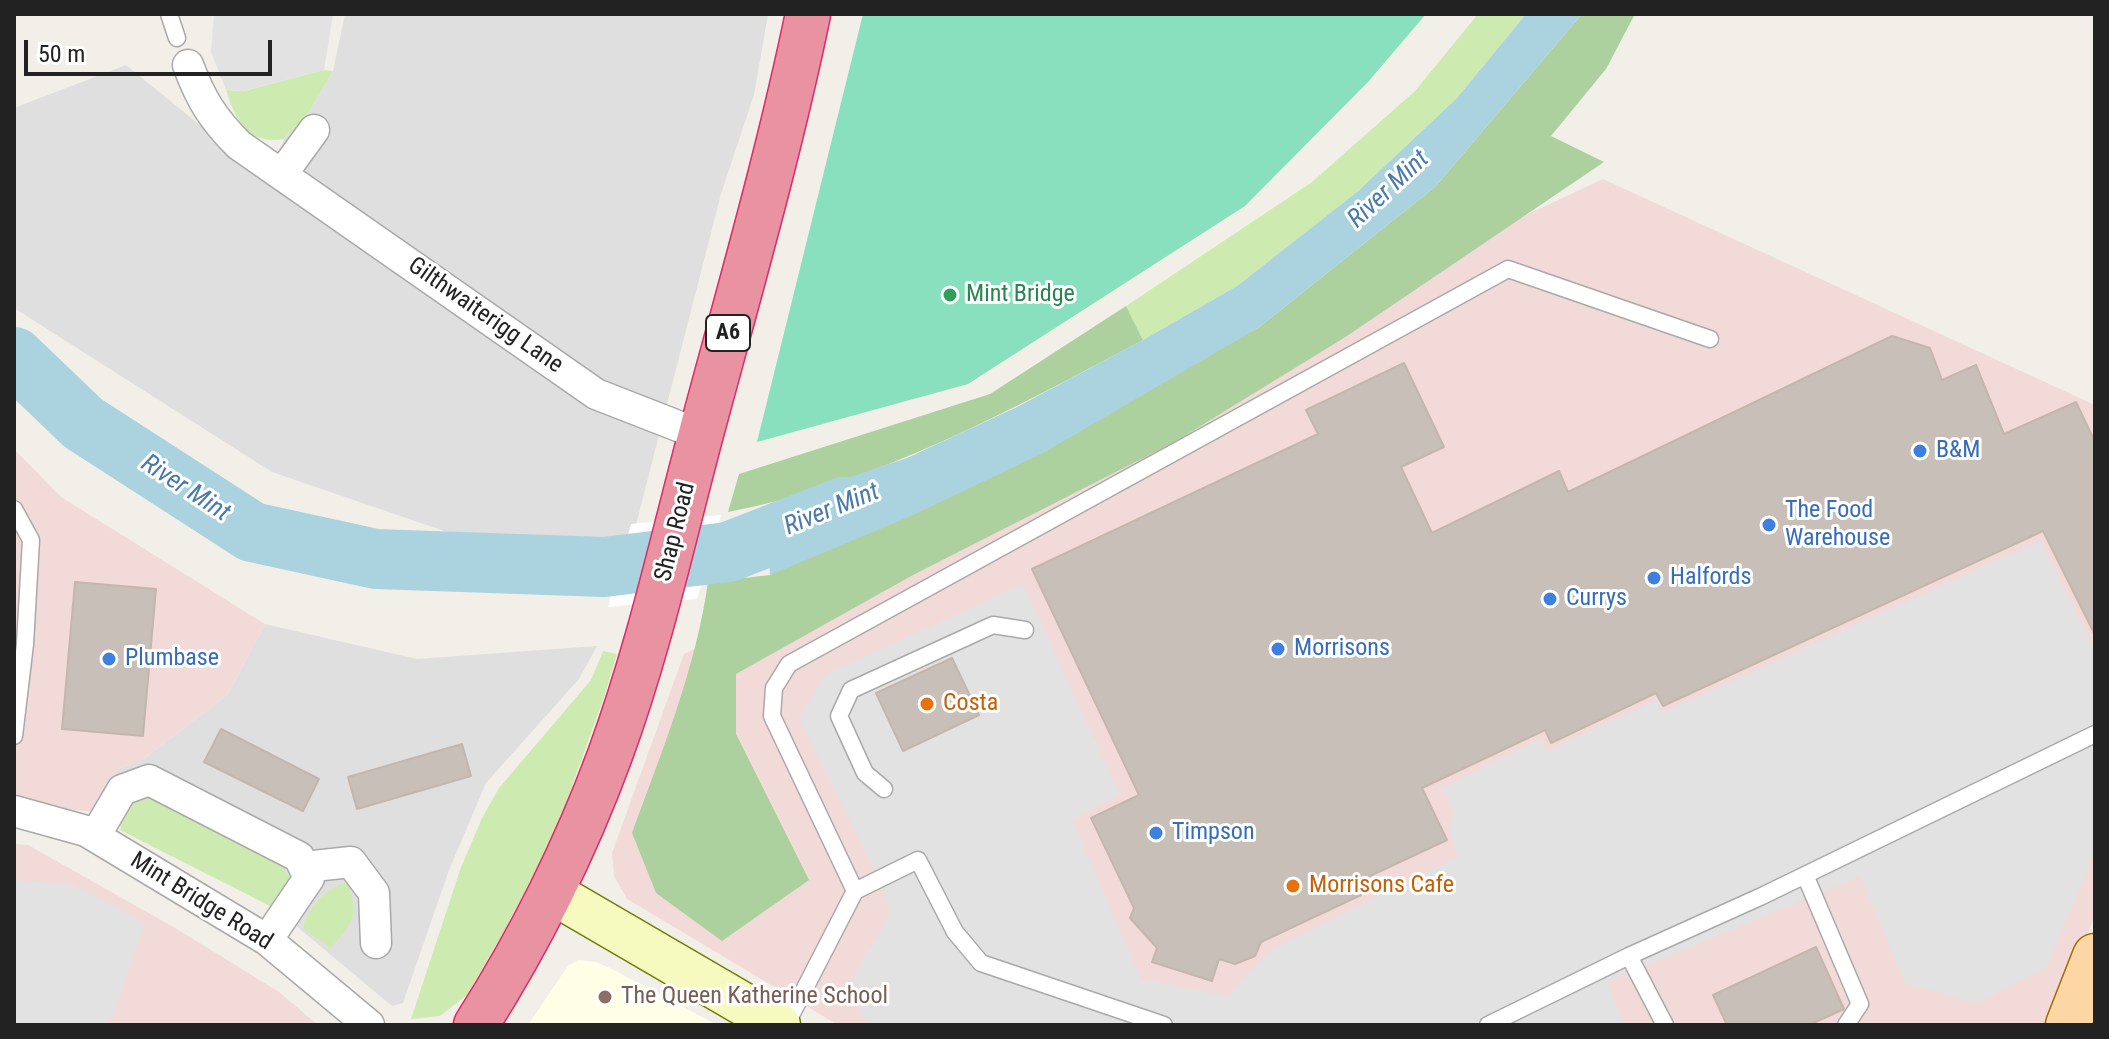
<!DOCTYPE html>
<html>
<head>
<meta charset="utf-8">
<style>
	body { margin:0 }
	#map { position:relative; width:2109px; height:1039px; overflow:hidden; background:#f2efe9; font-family:"Roboto Condensed",sans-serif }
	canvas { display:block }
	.frame { position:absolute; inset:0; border:16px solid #222; pointer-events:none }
	.scale { position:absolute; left:24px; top:40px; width:248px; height:36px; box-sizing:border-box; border:4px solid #222; border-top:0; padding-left:10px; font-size:24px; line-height:28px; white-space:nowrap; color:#222; -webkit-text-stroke:6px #fff; paint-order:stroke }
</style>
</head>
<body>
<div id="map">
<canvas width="2109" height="1039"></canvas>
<div class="frame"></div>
<div class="scale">50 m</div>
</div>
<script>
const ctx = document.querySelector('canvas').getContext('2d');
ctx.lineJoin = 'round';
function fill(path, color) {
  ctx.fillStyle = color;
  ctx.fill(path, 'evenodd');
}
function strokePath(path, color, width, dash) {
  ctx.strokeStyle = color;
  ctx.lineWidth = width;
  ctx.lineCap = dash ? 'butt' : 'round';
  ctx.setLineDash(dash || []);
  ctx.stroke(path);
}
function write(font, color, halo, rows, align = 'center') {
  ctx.font = font + ' "Roboto Condensed",sans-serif';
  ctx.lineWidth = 6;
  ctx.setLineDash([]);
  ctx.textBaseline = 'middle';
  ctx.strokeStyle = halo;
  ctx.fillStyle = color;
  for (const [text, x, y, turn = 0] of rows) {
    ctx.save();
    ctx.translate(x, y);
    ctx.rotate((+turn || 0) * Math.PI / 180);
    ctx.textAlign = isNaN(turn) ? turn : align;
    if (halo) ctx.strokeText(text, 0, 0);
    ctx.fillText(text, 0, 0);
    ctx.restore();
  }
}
const residential = new Path2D(`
	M345 14H768L754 95 721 194 619 591 272 472 14 308V108L126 65 270 182 284 139 309 112 333 71Z
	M265 624 417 659 597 646 579 679 486 783 449 870 403 1003 392 1006 277 910 93 812 118 769 145 758 228 694Z`);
const commercial = new Path2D(`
	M1603 179 2095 405V916L2050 1025H838L627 899 614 876 612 853 684 654 812 594 1492 231Z
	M14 449 61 497 265 624 228 694 145 758 118 769 93 812 14 803Z
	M14 844 28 845 177 929 279 992 318 1025H14Z`);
const education = new Path2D(`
	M579 960 595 962 610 968 717 1025H528L568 966Z`);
const grass = new Path2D(`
	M1478 14H1526L1457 98 1357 192 1237 286 1143 340 1126 306 1312 182 1415 91Z
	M324 70 333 71 309 112 284 139C247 145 236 120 226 90L244 91Z
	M603 651 617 654 604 697 567 800 546 850 504 931 467 995 440 1016 411 1019 460 870 482 818 499 788 591 680Z
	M145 795 180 808 279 865 290 876 281 904 274 908 120 830 130 801Z
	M347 882C361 915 351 924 331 948L303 929C307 907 327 888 347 882Z`);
const forest = new Path2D(`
	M1582 14H1635L1606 69 1551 136 1604 162 1347 336 1173 443 913 575 736 674V734L809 880 722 941 656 893 632 833C662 751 696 668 708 582L770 575 1258 328 1435 187Z
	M1126 306 1143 340C1011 410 876 484 728 512L739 474 990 394Z`);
const pitch = new Path2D(`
	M863 14H1426L1368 82 1245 206 968 384 757 442Z`);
const parking = new Path2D(`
	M214 14H333L324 70 243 91 226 90 211 52Z
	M2040 541 2095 651V852L2046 968 1977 1003 1905 983 1860 876 1607 982 1624 1025H873L863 1018 853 976 891 913 870 861 799 718 825 675 1023 584 1120 795 1072 820 1141 979 1228 996 1271 950 1458 856 1449 833 1453 812 1442 788 1541 739 1546 752 1656 700 1662 713Z
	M14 880 74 885 145 923 109 1025H14Z`);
const water = new Path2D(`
	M1526 14H1582L1435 187 1258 328 1043 453 911 516 770 575 766 505 907 458 1017 407 1143 340 1237 286 1357 192 1457 98Z`);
const pier = new Path2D(`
	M721 515 697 599 608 607 631 524Z`);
const river = new Path2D(`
	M14 357 83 423 252 532 376 559 604 567 728 552 844 507`);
const building = new Path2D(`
	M1892 336 1930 348 1942 380 1976 365 2004 434 2076 402 2095 442V635L2043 531 1663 706 1656 693 1551 743 1545 730 1422 788 1447 840 1355 883 1361 895 1261 942 1255 956 1235 964 1219 959 1212 981 1152 962 1157 948 1130 918 1134 908 1091 818 1139 795 1032 569 1318 434 1306 410 1404 363 1444 447 1401 467 1432 533 1559 471 1568 492Z
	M75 582 156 589 143 736 62 729Z
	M952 658 979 715 903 751 876 693Z
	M221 729 319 779 303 811 204 762Z
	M462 744 471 776 357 809 348 777Z
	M1816 947 1844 1009 1809 1025H1727L1713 995Z`);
const lane = new Path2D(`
	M169 14 177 38
	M14 509 31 540 25 644 14 736
	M884 789 865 773 839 716 851 690 993 625 1025 630
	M1805 875 1860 1004 1846 1025
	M855 891 918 860 955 932 981 963 1164 1025
	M786 1025 855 891 772 716 774 688 789 664 1508 269 1710 339
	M1488 1025 1629 956
	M1665 1025 1629 956 1762 896 2095 734`);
const street = new Path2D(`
	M188 65C201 100 213 119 239 145L596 394 701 435
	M282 174 314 130
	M14 811 86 831 267 940 369 1025
	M95 836 122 790 149 780 299 857 309 878 267 940
	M304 867 351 862 374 893 376 943`);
const secondary = new Path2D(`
	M551 892 779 1025`);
const primary = new Path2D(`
	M2068 1025 2095 956`);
const highway = new Path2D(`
	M476 1025C530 940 575 850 610 755 649 649 673 538 702 430 739 292 779 154 808 14`);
const markers = [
	[950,295,8,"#2e9e5b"],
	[1920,451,8,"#3f7fe0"],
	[1769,525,8,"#3f7fe0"],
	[1654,578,8,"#3f7fe0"],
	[1550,599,8,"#3f7fe0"],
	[1278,649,8,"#3f7fe0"],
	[109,659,8,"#3f7fe0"],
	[927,704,8,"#e8710a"],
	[1156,833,8,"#3f7fe0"],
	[1293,886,8,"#e8710a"],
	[605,997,8,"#8d6e63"]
];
const shields = [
	[728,333,44]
];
const shieldNames = [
	["A6",728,333]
];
const leisureNames = [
	["Mint Bridge",966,295]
];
const streetNames = [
	["Gilthwaiterigg Lane",485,316,35],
	["Shap Road",676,532,-76],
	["Mint Bridge Road",201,902,32]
];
const shopNames = [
	["B&M",1936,451],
	["The Food",1785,511],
	["Warehouse",1785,539],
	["Halfords",1670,578],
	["Currys",1566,599],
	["Morrisons",1294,649],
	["Plumbase",125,659],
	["Timpson",1172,833]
];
const foodNames = [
	["Costa",943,704],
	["Morrisons Cafe",1309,886]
];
const educationNames = [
	["The Queen Katherine School",621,997]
];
const waterNames = [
	["River Mint",1389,190,-43],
	["River Mint",185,489,33],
	["River Mint",832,510,-22]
];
fill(residential, '#e0dfdf');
fill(commercial, '#f2dad9');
fill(education, '#ffffe5');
fill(grass, '#cdebb0');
fill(forest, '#add19e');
fill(pitch, '#88e0be');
fill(parking, '#e2e2e2');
fill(water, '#aad3df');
fill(pier, '#fff');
strokePath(river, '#aad3df', 60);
fill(building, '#c7bfb8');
strokePath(building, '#c4b6ab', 2);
strokePath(lane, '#a9a9a9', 19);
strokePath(street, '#a9a9a9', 33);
strokePath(secondary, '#707d05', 45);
strokePath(primary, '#a06b00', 47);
strokePath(highway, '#dc2a67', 47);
strokePath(lane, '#fff', 16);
strokePath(street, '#fff', 30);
strokePath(secondary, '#f7fabf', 42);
strokePath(primary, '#fcd6a4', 44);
strokePath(highway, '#e892a2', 44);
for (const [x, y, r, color] of markers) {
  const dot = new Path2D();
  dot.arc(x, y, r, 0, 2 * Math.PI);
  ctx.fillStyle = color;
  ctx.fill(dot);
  strokePath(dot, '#fff', 3);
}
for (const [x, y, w] of shields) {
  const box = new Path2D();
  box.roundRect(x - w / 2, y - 18, w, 36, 6);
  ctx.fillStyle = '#fff';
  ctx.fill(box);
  strokePath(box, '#222', 2);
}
write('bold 22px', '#222', null, shieldNames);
write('24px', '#27864d', '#fff', leisureNames, 'left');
write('24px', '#222', '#fff', streetNames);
write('24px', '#366cbe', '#fff', shopNames, 'left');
write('24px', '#c56008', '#fff', foodNames, 'left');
write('24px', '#785e54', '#fff', educationNames, 'left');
write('italic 26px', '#4a7aab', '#fff', waterNames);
</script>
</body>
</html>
